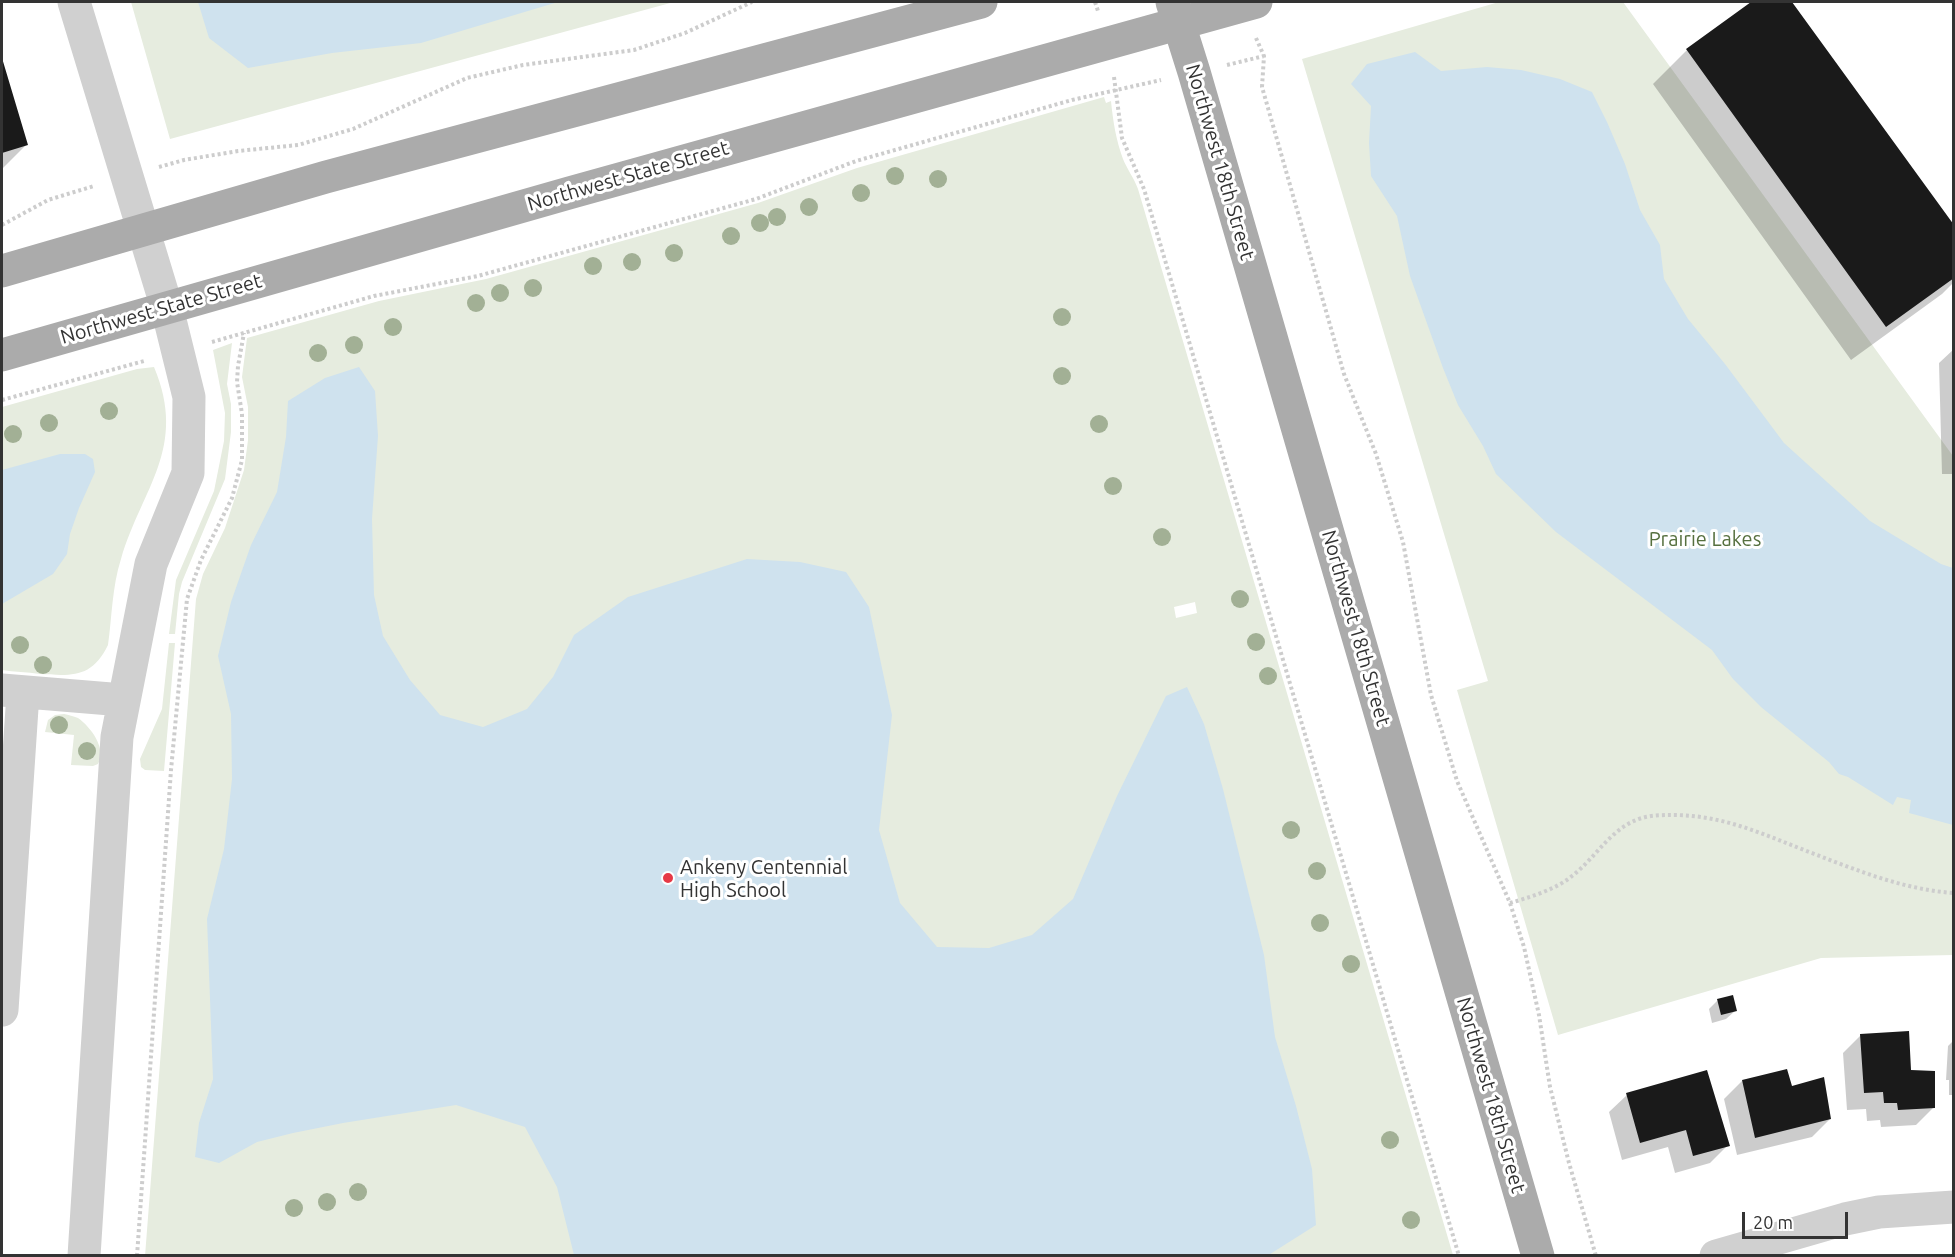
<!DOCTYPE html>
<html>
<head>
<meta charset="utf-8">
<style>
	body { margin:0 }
	#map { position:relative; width:1955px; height:1257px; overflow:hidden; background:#fff; font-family:Ubuntu,sans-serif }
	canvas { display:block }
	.frame { position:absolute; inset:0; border:3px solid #333; pointer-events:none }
	.scale { position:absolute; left:1742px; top:1212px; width:106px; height:27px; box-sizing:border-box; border:3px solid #333; border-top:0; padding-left:8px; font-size:18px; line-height:21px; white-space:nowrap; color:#333; -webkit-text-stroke:4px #fff; paint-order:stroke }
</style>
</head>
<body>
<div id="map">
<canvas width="1955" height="1257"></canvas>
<div class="frame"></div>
<div class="scale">20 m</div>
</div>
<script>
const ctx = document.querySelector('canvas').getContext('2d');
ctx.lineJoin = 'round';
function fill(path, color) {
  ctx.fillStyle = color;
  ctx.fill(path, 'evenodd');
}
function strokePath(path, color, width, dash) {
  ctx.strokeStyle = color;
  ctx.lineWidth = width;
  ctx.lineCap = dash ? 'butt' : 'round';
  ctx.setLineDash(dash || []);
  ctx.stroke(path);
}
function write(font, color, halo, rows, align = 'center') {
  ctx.font = font + ' Ubuntu,sans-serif';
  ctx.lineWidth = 6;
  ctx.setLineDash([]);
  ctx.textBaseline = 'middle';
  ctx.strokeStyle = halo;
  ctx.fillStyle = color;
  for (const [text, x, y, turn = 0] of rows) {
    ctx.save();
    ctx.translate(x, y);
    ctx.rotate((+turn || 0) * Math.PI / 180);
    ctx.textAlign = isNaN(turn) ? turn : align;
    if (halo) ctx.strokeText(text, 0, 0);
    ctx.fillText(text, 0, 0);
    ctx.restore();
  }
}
const green = new Path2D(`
	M131 2H674L170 139Z
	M1499 2H1623L1953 456V955L1821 958 1558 1035 1457 690 1488 681 1302 59Z
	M1104 97 1106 103 1111 101C1113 121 1116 140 1123 159 1127 169 1134 178 1138 189L1453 1255 145 1256 196 599 203 574 225 528 244 470 248 440V407L242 377 247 338 379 301 486 279 758 203 857 168ZM1195 602 1197 613 1176 618 1174 607Z
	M232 343 227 384 231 404V432L225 479 182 582 179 594 175 634H169L176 580 214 491 224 441 225 413 213 350Z
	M154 367C188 448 142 488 121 559 112 587 112 617 108 645 92 678 72 676 40 674 27 672 14 672 2 670V407L137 369Z
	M169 643H175L164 771 145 770 141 767 140 759 162 709Z
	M64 714C69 715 73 716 78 718 91 727 107 749 98 764L93 766 71 765 74 735 45 732 48 720 55 715Z`);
const water = new Path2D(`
	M198 2H558L421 43 332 53 248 68 209 38Z
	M1415 52 1441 71 1487 67 1521 70 1560 79 1592 92 1607 122 1625 164 1640 210 1660 245 1664 279 1688 319 1725 364 1784 443 1870 521 1941 564 1953 568V825L1909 813 1911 800 1897 797 1893 805 1848 777 1839 774 1829 762 1761 707 1733 679 1712 650 1556 532 1496 474 1483 446 1458 405 1443 368 1410 276 1397 216 1371 176 1369 143 1371 106 1351 84 1367 64Z
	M359 367 375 391 378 436 372 519 374 595 383 636 410 680 440 715 483 727 527 709 553 677 574 635 628 597 747 559 800 562 846 572 869 607 892 715 879 830 900 903 937 947 989 948 1032 935 1073 899 1117 796 1166 696 1187 687 1204 724 1223 789 1264 955 1275 1037 1296 1106 1312 1169 1316 1225 1267 1256 574 1255 557 1187 525 1127 456 1105 343 1123 293 1133 257 1142 219 1163 195 1157 199 1123 213 1079 207 919 224 849 232 779 231 714 218 656 231 602 251 545 277 492 286 437 288 401 325 378Z
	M60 454H85L93 459 95 472 79 508 70 534 67 554 53 574 2 604V470Z`);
const shadow = new Path2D(`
	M1754 2H1791L1954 228V282L1942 294 1851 360 1653 84 1687 50Z
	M2 62 26 145 2 169Z
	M1954 349V474H1942L1939 363Z
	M1717 1001 1735 1011 1726 1019 1712 1023 1709 1009Z
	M1861 1035 1909 1071 1934 1107 1916 1125 1881 1127 1880 1120 1867 1121 1866 1109 1847 1110 1843 1053Z
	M1954 1040V1104L1953 1095H1949V1080H1946L1948 1046Z
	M1742 1081 1791 1088 1830 1119 1812 1137 1737 1155 1724 1099Z
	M1627 1095 1728 1145 1710 1163 1675 1173 1668 1147 1622 1160 1609 1112Z`);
const building = new Path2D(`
	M1751 2H1792L1954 225V278L1886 327 1686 49Z
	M2 58 28 145 2 153Z
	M1733 995 1737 1011 1721 1015 1717 999Z
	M1909 1031 1911 1070 1935 1071V1108L1898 1110 1897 1103H1884L1883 1092 1864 1093 1860 1034Z
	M1787 1069 1792 1086 1824 1077 1831 1119 1755 1138 1742 1080Z
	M1707 1070 1730 1146 1693 1156 1686 1130 1640 1143 1626 1093Z`);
const path = new Path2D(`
	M1095 2 1098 11
	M1256 38 1264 56 1262 87 1344 374 1376 454 1403 542 1431 695 1457 781 1510 903 1524 947 1539 1015 1550 1087 1569 1163 1596 1256
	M1227 65 1264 56
	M1114 77 1122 138 1144 189 1459 1256
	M159 167 184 160 238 151 298 145 353 129 467 78 523 65 634 50 685 33 752 2
	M2 225 48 200 94 186
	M212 342 374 296 478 276 756 199 856 161 1072 100 1161 80
	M2 400 144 361
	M1510 903C1530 897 1555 890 1572 876 1596 858 1611 827 1642 818 1652 815 1663 815 1673 815 1726 815 1769 837 1817 855 1861 872 1907 890 1954 893
	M137 1256 171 770 187 599 201 560 232 498 242 460V414L237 382 238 366 244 333`);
const minor = new Path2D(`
	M74 2 167 308 189 397 188 473 151 564 117 737 84 1256
	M2 690 123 700
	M2 1010 23 693
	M1716 1256 1845 1219 1879 1212 1954 1207`);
const major = new Path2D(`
	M1172 2 1194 72 1538 1256
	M2 271 326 177 981 2
	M2 355 569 193 1256 2`);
const trees = [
	[895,176],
	[938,179],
	[861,193],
	[809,207],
	[777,217],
	[760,223],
	[731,236],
	[674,253],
	[632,262],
	[593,266],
	[533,288],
	[500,293],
	[476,303],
	[1062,317],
	[393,327],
	[354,345],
	[318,353],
	[1062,376],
	[109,411],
	[49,423],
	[1099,424],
	[13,434],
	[1113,486],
	[1162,537],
	[1240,599],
	[1256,642],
	[20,645],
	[43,665],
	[1268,676],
	[59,725],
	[87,751],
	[1291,830],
	[1317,871],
	[1320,923],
	[1351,964],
	[1390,1140],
	[358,1192],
	[327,1202],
	[294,1208],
	[1411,1220]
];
const markers = [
	[668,878,6,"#e63946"]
];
const streetNames = [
	["Northwest 18th Street",1220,162,74],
	["Northwest State Street",628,176,-16],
	["Northwest State Street",161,309,-16],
	["Northwest 18th Street",1356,628,74],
	["Northwest 18th Street",1491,1095,74]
];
const parkNames = [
	["Prairie Lakes",1705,539]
];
const poiNames = [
	["Ankeny Centennial",680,867],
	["High School",680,890]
];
fill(green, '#e6ecdf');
fill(water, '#cfe2ee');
fill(shadow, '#0003');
fill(building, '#1a1a1a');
strokePath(path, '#cdcdcd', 4, [3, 3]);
strokePath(minor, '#d0d0d0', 33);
strokePath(major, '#ababab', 33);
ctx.fillStyle = '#a2b095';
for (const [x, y] of trees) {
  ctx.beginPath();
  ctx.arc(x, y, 9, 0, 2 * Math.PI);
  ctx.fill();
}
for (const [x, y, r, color] of markers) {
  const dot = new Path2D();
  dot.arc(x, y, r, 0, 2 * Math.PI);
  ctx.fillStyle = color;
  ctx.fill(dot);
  strokePath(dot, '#fff', 2);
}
write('20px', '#333', '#fff', streetNames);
write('20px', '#56703f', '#fff', parkNames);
write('20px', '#333', '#fff', poiNames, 'left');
</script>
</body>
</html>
